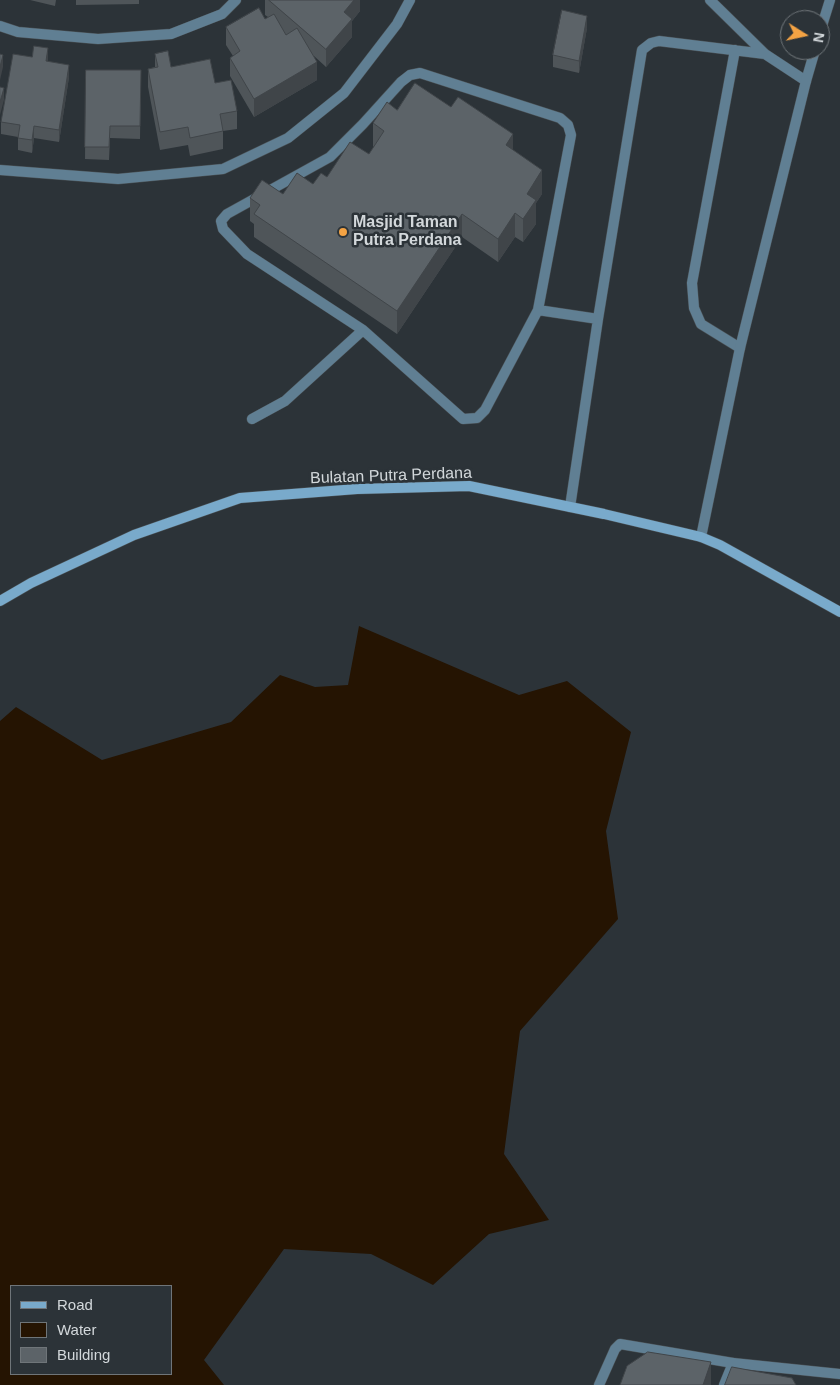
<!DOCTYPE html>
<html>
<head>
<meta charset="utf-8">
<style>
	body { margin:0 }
	#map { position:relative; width:840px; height:1385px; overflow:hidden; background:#2c3338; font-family:Helvetica,sans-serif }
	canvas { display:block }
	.legend { position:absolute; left:10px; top:1285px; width:162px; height:90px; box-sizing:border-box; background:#2c3338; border:1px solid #6f7579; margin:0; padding:6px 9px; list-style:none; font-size:15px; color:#d3d8db }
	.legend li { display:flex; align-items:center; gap:10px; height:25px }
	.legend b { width:25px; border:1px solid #6f7579 }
	.north { position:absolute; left:780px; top:10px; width:50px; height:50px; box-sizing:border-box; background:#2c3338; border:1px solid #6f7579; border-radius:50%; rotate:100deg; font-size:14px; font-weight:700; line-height:20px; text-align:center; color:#d3d8db }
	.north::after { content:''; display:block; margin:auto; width:18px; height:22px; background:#f4a344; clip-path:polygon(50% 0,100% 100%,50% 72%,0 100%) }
</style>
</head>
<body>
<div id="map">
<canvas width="840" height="1385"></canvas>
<ul class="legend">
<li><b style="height:6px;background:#79aacb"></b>Road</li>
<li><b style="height:14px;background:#251402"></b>Water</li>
<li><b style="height:14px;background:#5c6368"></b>Building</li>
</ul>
<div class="north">N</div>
</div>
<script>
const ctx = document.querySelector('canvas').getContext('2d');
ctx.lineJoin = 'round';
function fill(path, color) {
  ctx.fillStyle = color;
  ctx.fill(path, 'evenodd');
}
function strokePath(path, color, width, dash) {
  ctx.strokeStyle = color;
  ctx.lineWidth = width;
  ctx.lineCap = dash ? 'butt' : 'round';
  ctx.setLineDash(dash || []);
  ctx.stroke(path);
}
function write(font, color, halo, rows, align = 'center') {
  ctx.font = font + ' Helvetica,sans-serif';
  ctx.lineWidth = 5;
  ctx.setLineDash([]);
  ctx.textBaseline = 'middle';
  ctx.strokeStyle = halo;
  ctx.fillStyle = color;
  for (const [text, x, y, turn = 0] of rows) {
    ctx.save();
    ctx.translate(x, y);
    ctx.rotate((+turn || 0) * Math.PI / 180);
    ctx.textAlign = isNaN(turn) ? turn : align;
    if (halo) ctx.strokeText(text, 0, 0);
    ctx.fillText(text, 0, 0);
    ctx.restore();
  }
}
const water = new Path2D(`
	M359 626 519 695 567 681 631 732 606 831 618 919 520 1031 504 1154 549 1220 489 1234 433 1285 371 1254 284 1249 204 1360 224 1385H0V721L16 707 102 760 231 722 280 675 315 687 348 685ZM11 1286H171V1374H11Z`);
const lane = new Path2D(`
	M710 0 765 54 806 81
	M735 50 692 283 694 308 701 324 740 348
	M420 73 560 118 568 125 571 135 538 310 485 410 477 418 463 419 363 330 247 254 223 229 221 221 227 214 330 157 363 124 401 82 410 75Z
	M538 310 598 319
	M252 419 285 401 363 330
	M570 507 598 319 642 50 651 43 659 41 765 54
	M724 1385 733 1363`);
const street = new Path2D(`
	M0 26 18 32 98 39 171 34 222 14 236 0
	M820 32 830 0
	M0 170 118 179 223 169 288 138 344 93 397 24 410 0
	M701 537 740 348 806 81 815 50
	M599 1385 615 1349 620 1344 733 1363 840 1374`);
const secondary = new Path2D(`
	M0 601 31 583 134 535 240 498 357 489 469 486 604 514 701 537 720 545 840 612`);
const wall = new Path2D(`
	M30 0H56L55 6Z
	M76 0H139V4L76 5Z
	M265 0H360V11L352 21V37L326 67 314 56 317 80 254 117 230 76V58L233 56 226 45V27L265 19 268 17 265 15Z
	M587 28 579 73 553 67V55Z
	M155 54 171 67 215 83 237 111V129L223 131V149L190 156 188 145 160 150 148 87V69L155 67Z
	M47 62 69 77 59 142 34 138 32 153 18 150V137L1 134V122Z
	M86 70H141L140 139 110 138 109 160 85 159Z
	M397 110 513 151 542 194 536 203V224L523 242 515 237 498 262 462 237 397 334 254 237V224L250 221V198L283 194 313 184 369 154 374 147 373 146V123Z`);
const shadedWall = new Path2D(`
	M354 0H360V11L352 21V37L326 67V49L344 12Z
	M587 16V28L579 73V61Z
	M48 48V60L46 74V61Z
	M3 55V67L0 80V67Z
	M317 62V80L254 117V99Z
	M69 65V77L59 142V130Z
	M4 88V100L0 115V102Z
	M34 126V138L32 153V140Z
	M513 134V158L506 145Z
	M542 170V194L536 203V224L523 242V219L527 194Z
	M515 213V237L498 262V239Z
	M462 214V237L397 334V311Z
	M711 1362V1385H703Z`);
const building = new Path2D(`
	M269 0H354L344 12 352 19 326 49Z
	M259 8 265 19 274 14 286 35 297 28 317 62 254 99 230 58 240 51 226 27Z
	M562 10 587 16 579 61 553 55Z
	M34 46 48 48 46 61 69 65 59 130 34 126 32 140 18 138 20 125 1 122 13 54 32 57Z
	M168 51 171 67 210 59 215 83 231 80 237 111 220 114 223 131 190 138 188 127 160 132 148 69 158 67 155 54Z
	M0 54 3 55 0 67Z
	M86 70H141L140 126H110L109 147H85Z
	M415 83 451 107 458 97 513 134 506 145 542 170 527 194 536 200 523 219 515 213 498 239 462 214 397 311 254 214 260 205 250 198 262 180 283 194 297 173 313 184 321 173 327 177 350 142 369 154 384 131 373 123 387 102 397 110Z
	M0 87 4 88 0 102Z
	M648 1352 711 1362 703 1385H620L627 1366Z
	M732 1367 792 1378 796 1385H725Z`);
const markers = [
	[343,232,5,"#f4a344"]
];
const poiNames = [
	["Masjid Taman",353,223],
	["Putra Perdana",353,241]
];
const streetNames = [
	["Bulatan Putra Perdana",391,476,-2]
];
fill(water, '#251402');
strokePath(lane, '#4a5155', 11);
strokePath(street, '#4a5155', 11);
strokePath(secondary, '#4a5155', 11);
strokePath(lane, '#607f93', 10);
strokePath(street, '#607f93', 10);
strokePath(secondary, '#79aacb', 10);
fill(wall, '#4f5559');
fill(shadedWall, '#404549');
fill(building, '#5c6368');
strokePath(building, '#404549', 1);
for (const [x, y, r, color] of markers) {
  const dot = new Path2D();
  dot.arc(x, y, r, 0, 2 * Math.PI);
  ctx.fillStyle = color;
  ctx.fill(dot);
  strokePath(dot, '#2c3338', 2);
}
write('bold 16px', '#d3d8db', '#2c3338', poiNames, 'left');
write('16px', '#d3d8db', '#2c3338', streetNames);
</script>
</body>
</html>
